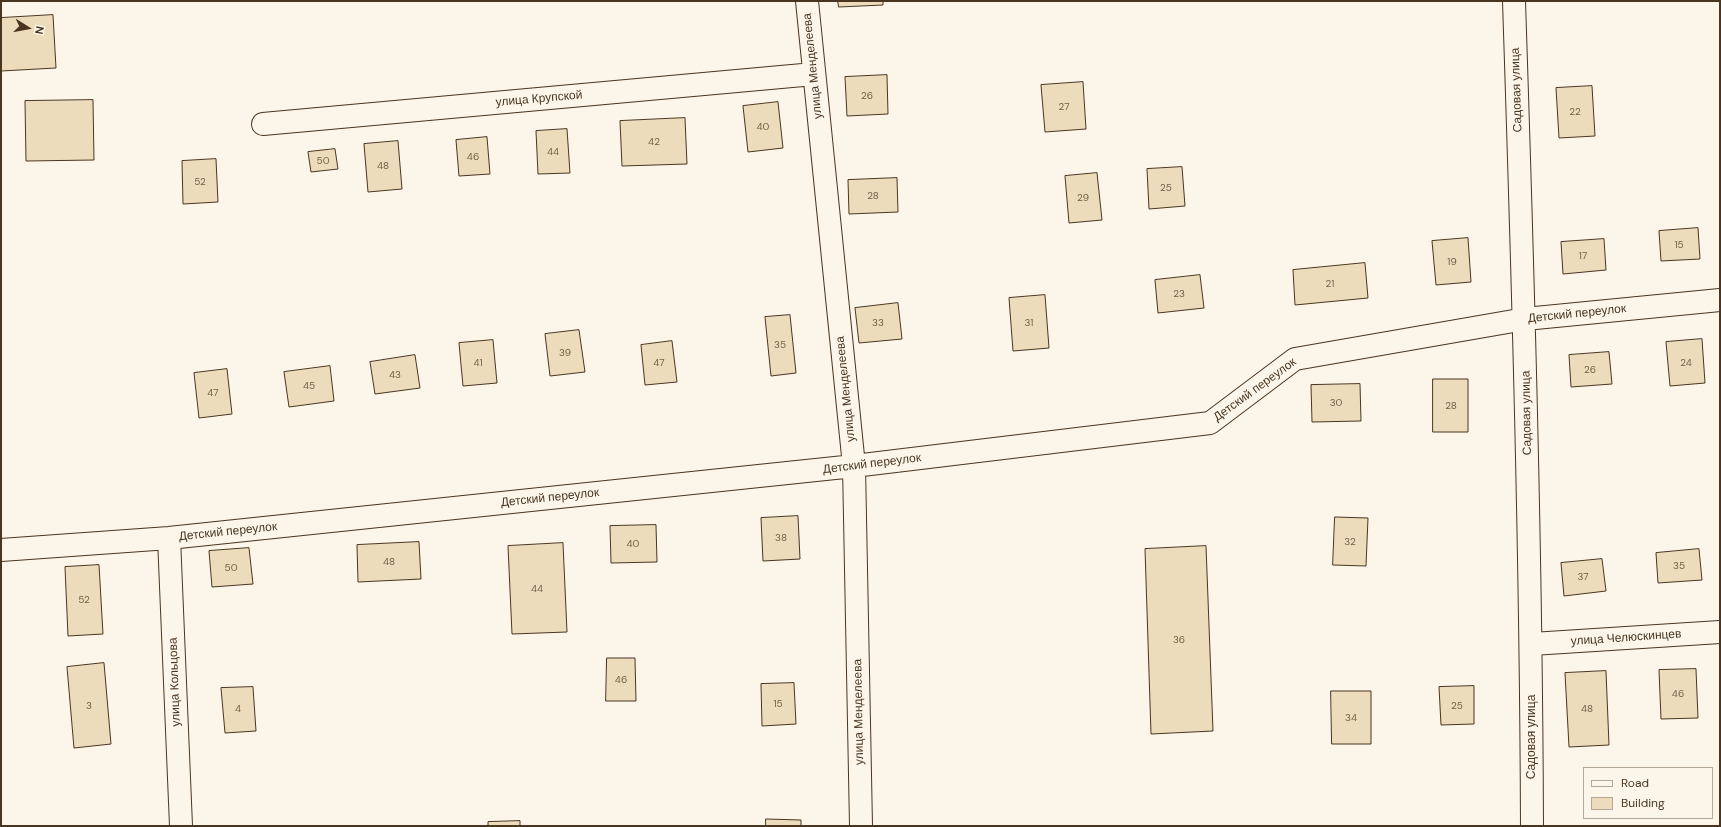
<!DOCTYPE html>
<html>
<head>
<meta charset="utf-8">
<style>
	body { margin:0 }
	#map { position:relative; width:1721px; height:827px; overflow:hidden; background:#fbf6e9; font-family:"DM Sans",sans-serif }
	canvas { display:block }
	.frame { position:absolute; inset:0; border:2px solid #4a3520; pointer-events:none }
	.legend { position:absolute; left:1583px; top:767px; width:130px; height:52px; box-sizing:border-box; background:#fbf6e9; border:1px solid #b4a999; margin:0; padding:5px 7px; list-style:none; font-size:12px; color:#4a3520 }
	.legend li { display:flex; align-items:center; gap:8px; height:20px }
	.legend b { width:20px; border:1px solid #b4a999 }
	.north { position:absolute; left:8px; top:8px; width:40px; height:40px; -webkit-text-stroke:3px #fbf6e9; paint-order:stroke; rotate:101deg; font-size:11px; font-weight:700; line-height:16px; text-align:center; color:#4a3520 }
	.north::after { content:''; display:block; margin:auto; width:14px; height:18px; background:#4a3520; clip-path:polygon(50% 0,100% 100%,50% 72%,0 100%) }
</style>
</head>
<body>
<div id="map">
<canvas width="1721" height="827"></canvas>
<div class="frame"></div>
<ul class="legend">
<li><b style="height:5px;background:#fbf6e9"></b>Road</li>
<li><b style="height:11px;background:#ecdcbc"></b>Building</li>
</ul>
<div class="north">N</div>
</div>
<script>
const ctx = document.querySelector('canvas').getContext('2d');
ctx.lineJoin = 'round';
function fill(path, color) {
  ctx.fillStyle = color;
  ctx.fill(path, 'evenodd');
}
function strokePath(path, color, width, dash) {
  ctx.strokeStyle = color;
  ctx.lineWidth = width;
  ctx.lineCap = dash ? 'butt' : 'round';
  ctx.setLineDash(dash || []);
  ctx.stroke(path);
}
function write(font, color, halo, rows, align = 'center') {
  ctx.font = font + ' "DM Sans",sans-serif';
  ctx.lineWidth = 3;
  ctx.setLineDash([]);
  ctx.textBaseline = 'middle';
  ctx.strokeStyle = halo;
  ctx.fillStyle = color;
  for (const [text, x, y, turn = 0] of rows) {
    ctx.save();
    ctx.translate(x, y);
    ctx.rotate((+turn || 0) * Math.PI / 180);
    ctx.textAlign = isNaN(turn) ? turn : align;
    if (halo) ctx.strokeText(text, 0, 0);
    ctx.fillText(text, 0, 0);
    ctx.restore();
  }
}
const building = new Path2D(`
	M838 1H883V5L839 7Z
	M53 15 56 68 1 71V18Z
	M887 75 888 114 847 116 845 77Z
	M1083 82 1086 129 1045 132 1041 85Z
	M1592 86 1595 136 1559 138 1556 88Z
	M93 100 94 160 26 161 25 101Z
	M778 102 783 148 748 152 743 106Z
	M685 118 687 164 622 166 620 121Z
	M567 129 570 173 538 174 536 131Z
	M487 137 490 174 459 176 456 140Z
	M398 141 402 189 368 192 364 144Z
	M335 149 338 169 311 172 308 152Z
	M216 159 218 202 183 204 182 161Z
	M1182 167 1185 206 1149 209 1147 169Z
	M1097 173 1102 220 1069 223 1065 176Z
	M897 178 898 212 849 214 848 180Z
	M1698 228 1700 259 1661 261 1659 231Z
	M1468 238 1471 282 1436 285 1432 241Z
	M1604 239 1606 270 1563 274 1561 242Z
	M1365 263 1368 298 1295 305 1293 270Z
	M1200 275 1204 308 1158 313 1155 280Z
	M1045 295 1049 348 1013 351 1009 298Z
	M898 303 902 339 859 343 855 308Z
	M790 315 796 373 771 376 765 317Z
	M579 330 585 372 550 376 545 334Z
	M1702 339 1705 383 1670 386 1666 342Z
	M493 340 497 383 463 386 459 343Z
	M672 341 677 382 645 385 641 345Z
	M1609 352 1612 384 1571 387 1569 355Z
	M415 355 420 388 375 394 370 362Z
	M330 366 334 401 289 407 284 372Z
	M227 369 232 414 199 418 194 373Z
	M1433 379H1468V432H1433Z
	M1360 384 1361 421 1312 422 1311 385Z
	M798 516 800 559 763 561 761 518Z
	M1335 517 1368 518 1366 566 1333 565Z
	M656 525 657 562 611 563 610 526Z
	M419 542 421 579 358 582 357 545Z
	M563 543 567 632 512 634 508 546Z
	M1206 546 1213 731 1151 734 1145 549Z
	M249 548 253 584 212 587 209 551Z
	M1699 549 1702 580 1658 583 1656 553Z
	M1602 559 1606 591 1564 596 1561 563Z
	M99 565 103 634 68 636 65 567Z
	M607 658H635L636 701H606Z
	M104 663 111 744 74 748 67 667Z
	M1696 669 1698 718 1661 719 1659 670Z
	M1606 671 1609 745 1569 747 1565 673Z
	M794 683 796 724 762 726 761 684Z
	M1474 686V724L1441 725 1439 687Z
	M253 687 256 731 225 733 221 688Z
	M1331 691H1371V744H1332Z
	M766 819 801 820V826H766Z
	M520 821V826H488V822Z`);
const street = new Path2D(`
	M807 1 854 466 861 826
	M1514 1C1523 276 1531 551 1532 826
	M263 124 814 74
	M169 538 181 826
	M1 550 169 538 854 466 1210 423 1295 359 1525 319 1720 300
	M1532 644 1720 632`);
const numberNames = [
	["26",867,96],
	["27",1064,107],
	["22",1575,112],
	["40",763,127],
	["42",654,142],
	["44",553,152],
	["46",473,157],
	["50",323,161],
	["48",383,166],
	["52",200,182],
	["25",1166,188],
	["28",873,196],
	["29",1083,198],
	["15",1679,245],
	["17",1583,256],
	["19",1452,262],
	["21",1330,284],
	["23",1179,294],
	["33",878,323],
	["31",1029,323],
	["35",780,345],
	["39",565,353],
	["41",478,363],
	["47",659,363],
	["24",1686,363],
	["26",1590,370],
	["43",395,375],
	["45",309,386],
	["47",213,393],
	["30",1336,403],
	["28",1451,406],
	["38",781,538],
	["32",1350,542],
	["40",633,544],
	["48",389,562],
	["35",1679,566],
	["50",231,568],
	["37",1583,577],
	["44",537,589],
	["52",84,600],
	["36",1179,640],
	["46",621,680],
	["46",1678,694],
	["15",778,704],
	["3",89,706],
	["25",1457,706],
	["4",238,709],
	["48",1587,709],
	["34",1351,718]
];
const streetNames = [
	["улица Менделеева",813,66,-96],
	["Садовая улица",1517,90,-92],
	["улица Крупской",539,99,-5],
	["Детский переулок",1577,314,-6],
	["улица Менделеева",846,389,-96],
	["Детский переулок",1255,390,-36],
	["Садовая улица",1527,413,-91],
	["Детский переулок",872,464,-7],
	["Детский переулок",550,498,-6],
	["Детский переулок",228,532,-6],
	["улица Челюскинцев",1626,638,-4],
	["улица Кольцова",175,682,-92],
	["улица Менделеева",859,712,-91],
	["Садовая улица",1532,737,-90]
];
fill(building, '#ecdcbc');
strokePath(building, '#4a3520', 1);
strokePath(street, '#4a3520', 24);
strokePath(street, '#fbf6e9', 22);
write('10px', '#725f47', null, numberNames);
write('12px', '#4a3520', '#fbf6e9', streetNames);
</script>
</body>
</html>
